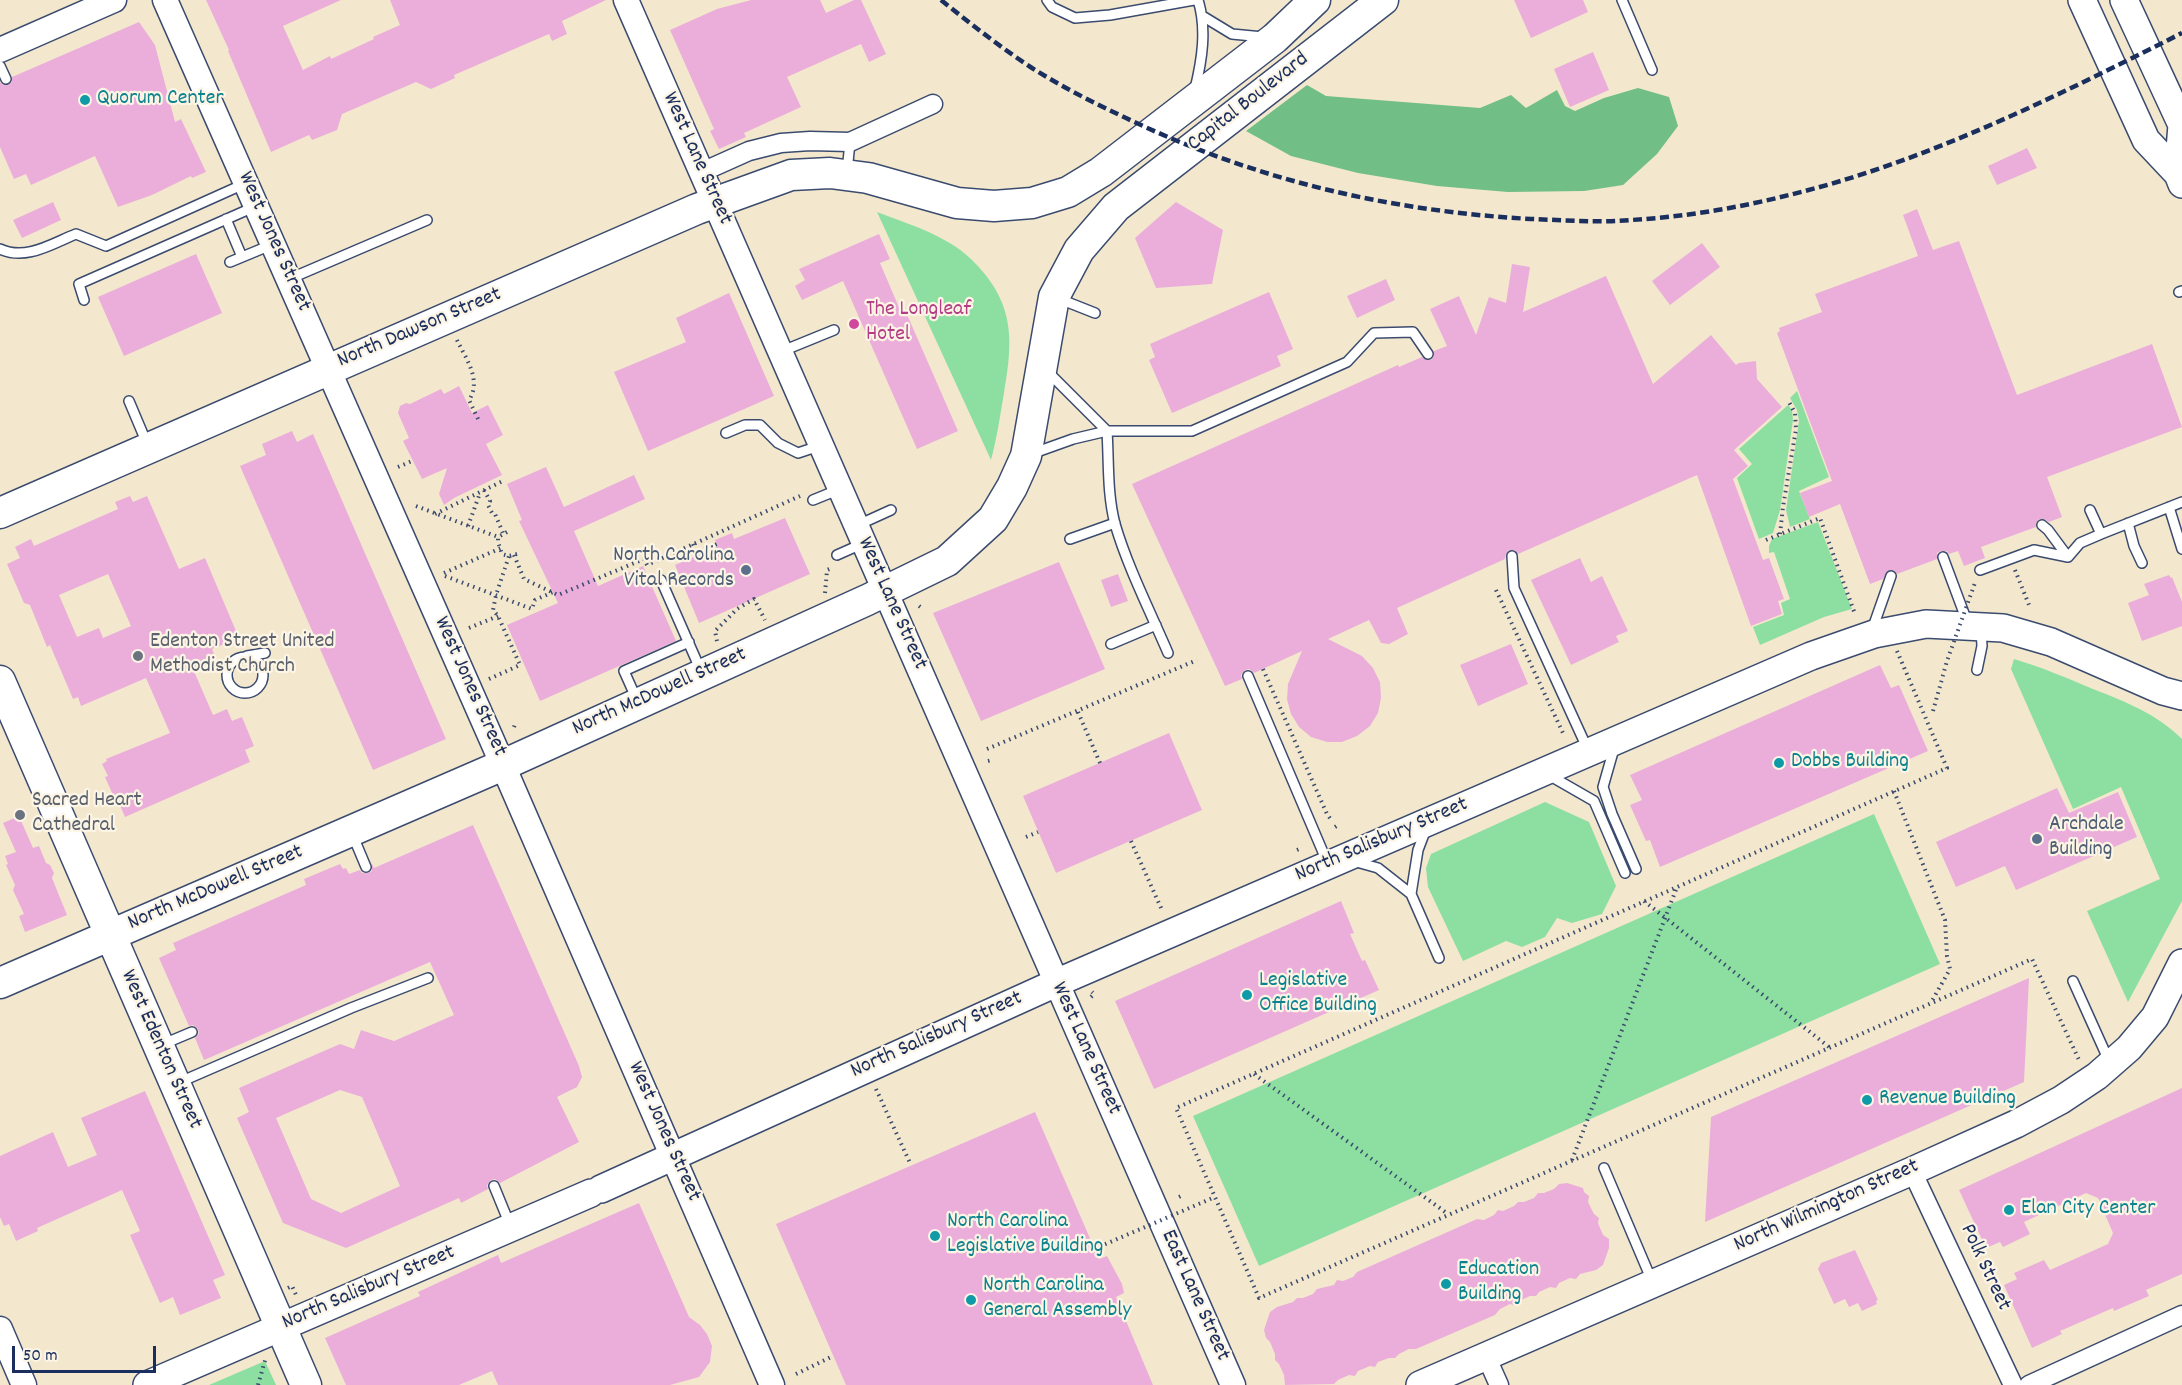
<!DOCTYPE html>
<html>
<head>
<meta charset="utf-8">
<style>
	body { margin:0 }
	#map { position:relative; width:2182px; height:1385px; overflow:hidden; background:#f3e8cd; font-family:Dekko,sans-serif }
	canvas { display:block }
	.scale { position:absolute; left:12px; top:1346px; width:144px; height:27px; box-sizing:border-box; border:3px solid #1b2f5e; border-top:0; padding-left:8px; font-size:18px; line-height:21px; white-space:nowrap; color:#1b2f5e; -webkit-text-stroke:4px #fcf5e5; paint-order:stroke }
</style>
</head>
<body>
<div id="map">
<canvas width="2182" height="1385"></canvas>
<div class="scale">50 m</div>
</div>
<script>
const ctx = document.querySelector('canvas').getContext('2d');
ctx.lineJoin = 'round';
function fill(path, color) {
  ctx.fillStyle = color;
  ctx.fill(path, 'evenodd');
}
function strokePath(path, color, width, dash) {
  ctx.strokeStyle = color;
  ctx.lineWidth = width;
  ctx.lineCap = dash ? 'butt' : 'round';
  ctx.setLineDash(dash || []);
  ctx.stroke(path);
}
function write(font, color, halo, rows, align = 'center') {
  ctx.font = font + ' Dekko,sans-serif';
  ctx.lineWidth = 4.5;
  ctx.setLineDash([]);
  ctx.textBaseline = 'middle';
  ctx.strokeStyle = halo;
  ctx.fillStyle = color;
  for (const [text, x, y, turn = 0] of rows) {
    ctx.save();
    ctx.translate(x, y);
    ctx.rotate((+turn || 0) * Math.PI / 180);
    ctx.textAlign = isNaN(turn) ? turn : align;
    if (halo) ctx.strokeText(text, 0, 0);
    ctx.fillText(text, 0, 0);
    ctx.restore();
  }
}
const green = new Path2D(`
	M877 212C908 224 946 235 971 259 1014 301 1014 337 1004 393 1000 416 997 438 991 460Z
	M1797 391 1829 477 1799 491 1810 519 1790 527 1786 510 1799 421 1797 410 1790 398Z
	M1788 405 1792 410 1793 420 1780 510 1773 533 1759 539 1737 478 1752 464 1739 449Z
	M1818 522 1852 609 1824 617 1760 645 1753 627 1784 615 1781 603 1790 599 1774 552 1769 553V546L1772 539Z
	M2014 659C2041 667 2067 678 2093 689 2126 702 2157 714 2182 739V901L2128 1002 2087 911 2160 879 2121 787 2073 809 2011 669Z
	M1545 802 1589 822 1616 886 1602 914 1572 923 1557 918 1545 937 1522 947 1506 941 1463 961 1428 887 1426 868 1431 854Z
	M1874 814 1940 964 1259 1266 1193 1116Z
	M265 1361 276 1385H209Z`);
const forest = new Path2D(`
	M1307 85 1326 96 1480 108 1511 95 1526 108 1557 90 1565 106 1575 111 1604 98 1638 88 1669 97 1678 126 1657 154 1623 185 1584 191 1508 192 1437 186 1358 173 1291 156 1246 131Z`);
const building = new Path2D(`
	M206 0H341L283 26 303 70 330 56 331 59 374 39 373 37 400 25 390 0H606L562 21 567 34 552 41 549 34 454 75 455 78 431 89 416 82 342 114 337 130 312 140 309 135 271 152 228 51 229 50Z
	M751 0H820L826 13 854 0H861L886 54 869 62 861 44 787 77 801 107 744 133 746 137 719 149 710 131 714 129 670 30 717 9Z
	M1514 0H1583L1588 12 1531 38Z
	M139 22 155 45 175 122 181 119 206 172 192 178 191 176 152 195 118 207 95 156 31 185 26 174 14 179 0 147V82L3 85H8L12 82V77Z
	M1593 52 1609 90 1570 107 1554 69Z
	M2027 148 2037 168 1997 185 1988 166Z
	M53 202 61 220 22 238 13 220Z
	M1176 202 1223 230 1212 284 1156 288 1135 238Z
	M1917 209 1933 250 1959 241 2017 395 2152 344 2182 427 2047 477 2062 517 2049 522 2044 519H2039L2036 523V527L1981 547 1985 558 1964 566 1958 551 1949 554 1947 551H1941L1937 553V559L1897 574 1894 570H1889L1883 579 1870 584 1840 504 1809 517 1800 493 1832 481 1777 333 1780 331 1779 328 1822 312 1815 294 1918 256 1903 215Z
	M879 234 890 259 880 263 901 312 905 310 958 431 917 449 843 281 802 300 795 286 805 280 799 269Z
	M1702 243 1720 267 1670 305 1652 281Z
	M196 254 222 313 124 356 98 297Z
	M1512 264 1530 267 1523 312 1606 276 1653 384 1711 335 1736 365 1739 363 1756 361 1757 379 1782 407 1734 450 1748 466 1733 479 1763 560 1769 558 1784 599 1778 601 1782 614 1751 626 1697 475 1518 554 1514 550H1509L1506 554 1505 559 1397 608 1408 634 1389 644 1381 643 1369 620 1328 639 1362 656 1373 668 1380 682 1381 698 1378 713 1370 726 1357 736 1342 742H1327L1311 737 1299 727 1291 714 1287 699 1288 684 1302 651 1254 673 1249 669 1245 670 1241 675 1242 679 1225 686 1132 484 1398 365 1399 367 1422 357 1426 360H1431L1434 356V351L1447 346 1430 309 1459 296 1476 335 1489 297 1506 303Z
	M1386 279 1395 300 1357 318 1347 296Z
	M1269 292 1293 349 1277 356 1281 366 1172 413 1149 360 1155 357 1150 344Z
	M729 293 774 396 648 451 614 372 686 342 676 318Z
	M459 386 472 413 488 405 503 435 486 444 502 475 454 498 444 505 439 494 447 468 422 479 403 441 409 438 398 413 400 406 406 403 410 404 441 389 444 394Z
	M292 431 297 442 313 434 446 739 373 770 240 466 266 455 262 444Z
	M546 467 564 507 634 475 645 499 574 531 598 586 643 566 676 641 540 701 507 625 558 603 519 521 522 520 507 484Z
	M130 496 133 502 147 496 179 569 205 558 239 638 212 649 216 659 193 669 213 715 227 709 232 721 242 717 254 746 245 750 250 762 125 817 119 803 117 804 105 777 108 776 102 764 107 761 106 759 170 733 146 678 81 706 78 697 73 699 50 645 47 647 30 605 24 603 7 564 20 558 15 547 31 539 34 546 118 509 115 502ZM108 574 131 626 103 638 99 628 77 637 59 595Z
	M785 518 810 574 699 623 675 565 718 546 715 540 732 533 734 539Z
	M1580 558 1591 582 1602 576 1628 631 1616 636 1619 642 1571 665 1531 580Z
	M1059 562 1105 669 981 721 933 613Z
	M1118 574 1128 601 1111 607 1101 580Z
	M2169 575 2171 578 2172 577 2182 602V626L2142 641 2128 603 2149 595 2144 584Z
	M1511 644 1528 684 1478 706 1460 665Z
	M1880 665 1891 688 1899 685 1928 751 1660 867 1650 840 1646 841 1630 805 1642 800 1630 775Z
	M1169 733 1202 810 1056 873 1023 796Z
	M2057 788 2069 813 2118 792 2137 837 2016 890 2005 866 1956 887 1936 842Z
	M19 816 33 848 39 846 46 863 50 865 54 873 52 878 67 915 25 932 19 916 24 914 13 890 15 885 6 865 8 864 5 856 16 852 3 823Z
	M473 825 579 1066 582 1077 577 1087 557 1097 579 1142 500 1183 495 1179 491 1180 487 1185 488 1189 461 1203 459 1198 346 1248 283 1223 237 1118 249 1112 239 1088 340 1044 354 1049 361 1030 394 1041 454 1015 430 962 204 1060 195 1038 199 1033 198 1029 193 1025 189 1026 159 958 176 950 173 943 306 885 304 879 340 864 343 869 346 868 349 874 360 870 362 873H368L372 871V864L374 868ZM340 1090 362 1097 400 1186 341 1213 311 1199 276 1118Z
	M1341 901 1354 933 1350 934 1362 961 1365 960 1379 990 1154 1089 1115 1001Z
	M2029 978 2024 1082 1705 1222 1711 1117Z
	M2182 1088V1274L2146 1290 2149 1296 2114 1311 2113 1308 2060 1331 2062 1334 2032 1348 2004 1285 2017 1279 2014 1273 2044 1260 2050 1270 2108 1244 2113 1233 2098 1198 2086 1193 2024 1222 2030 1234 2003 1247 2000 1242 1986 1248 1959 1190Z
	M145 1091 225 1275 213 1280 221 1298 180 1315 173 1297 160 1303 130 1235 140 1231 122 1190 37 1228 38 1231 16 1241 9 1224 4 1226 0 1217V1156L53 1132 68 1167 97 1155 81 1118Z
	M1035 1112 1099 1259 1107 1256 1122 1284 1124 1293 1116 1297 1153 1385H846L776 1224Z
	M1567 1183 1583 1188 1584 1192 1589 1196 1588 1202 1594 1214 1599 1218 1598 1223 1603 1235 1609 1239V1248L1603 1265 1596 1270 1580 1274 1576 1279 1570 1278 1559 1283 1556 1288 1550 1287 1539 1292 1536 1296H1530L1519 1301 1516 1306 1510 1304 1500 1309 1495 1315 1416 1349H1409L1399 1354 1395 1358H1389L1378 1362 1375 1367 1370 1366 1358 1371 1355 1376 1349 1375 1338 1380 1334 1384 1285 1385 1284 1375 1279 1364 1275 1360V1354L1270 1342 1266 1338 1264 1330 1270 1312 1277 1307 1293 1302 1297 1298H1303L1313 1294 1317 1289 1334 1285 1337 1280 1343 1281 1353 1277 1357 1272 1477 1219 1484 1220 1494 1215 1498 1210 1503 1211 1514 1206 1518 1202H1524L1534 1198 1538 1193H1544L1554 1189 1559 1184Z
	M639 1203 689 1317 700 1325 707 1334 712 1346 710 1362 699 1377 670 1385H498L492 1371 459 1385H346L325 1338 420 1296 418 1292 498 1255 501 1263Z
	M1855 1250 1878 1300 1876 1301 1877 1304 1862 1311 1858 1303 1849 1307 1845 1299 1834 1304 1818 1269 1821 1263Z`);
const path = new Path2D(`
	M457 340C466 359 482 380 469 400L478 419
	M398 467 412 461
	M484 490 490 501 488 505 492 513 495 514 503 533
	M416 506 498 537
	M435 514 503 481
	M468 526 480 493
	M507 532 498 537V542L502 554 509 556 517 554
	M1780 534 1783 507 1796 429 1795 413 1788 400
	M1766 540 1820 518 1855 614
	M693 544 697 553 717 544
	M514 555 524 579 558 595 644 559 647 565 800 496
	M2015 570 2029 605
	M444 573 501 548
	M445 576 532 609 535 600 553 592
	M1496 590 1563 733 1560 734
	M825 593 827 570 832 568
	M919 606 923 609
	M469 628 498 616
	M717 641 715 631 737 609 754 599 765 620
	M1897 651 1947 768 1176 1108 1259 1298 2032 959 2080 1062
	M1263 669 1327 814 1332 821
	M489 679 520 665 498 616 493 610 496 595 509 556
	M1078 712 1100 763
	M514 727 515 724
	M987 749 1197 660
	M988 761 992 760
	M1894 791 1945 920 1947 956 1950 969 1932 1001
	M1335 827 1338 825
	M1026 837 1038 832
	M1131 841 1162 910
	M1297 850 1302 848
	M1644 901 1829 1047
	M1091 997 1094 994 1092 992
	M1254 1074 1448 1214
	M876 1089 910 1163
	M1572 1160 1677 887
	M1179 1197 1181 1196
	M288 1288 292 1286 296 1295
	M796 1374 833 1356
	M258 1385 266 1357`);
const service = new Path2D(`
	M1047 0 1052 7 1075 18 1110 15 1194 0
	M1622 0 1652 70
	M1204 17 1232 34 1263 37
	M0 66 6 79
	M1195 89C1202 60 1207 29 1198 0
	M847 172 850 142
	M226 219 242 257
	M0 249C26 261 51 244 76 234L106 246 244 184
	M230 262 271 245
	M289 279 427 220
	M2179 292 2182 291
	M1057 298 1095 313
	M84 300 79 284 254 207
	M780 352 834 330
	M1048 372 1107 431C1109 462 1107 493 1115 524 1128 568 1150 611 1168 653
	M129 401 148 446
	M726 433 745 425H760L778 443 798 453 819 446
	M1031 454 1073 439 1107 431H1192L1347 362 1374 333 1413 332 1428 354
	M813 500 840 489
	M2169 507 2182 549
	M2090 510 2101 534
	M2128 523 2134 546 2142 563
	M858 525 891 510
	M2042 525 2048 530 2068 557
	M1070 539 1115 523
	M837 555 864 543
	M1512 556 1514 588 1588 750
	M1943 557 1968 624
	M2068 557 2080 543 2101 534 2182 502
	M1980 570 2034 550 2068 557
	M661 580 701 671
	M1872 630 1891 576
	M1111 644 1156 625
	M247 656 265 653
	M227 675a18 18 0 1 1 36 0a18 18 0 1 1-36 0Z
	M1977 670 1982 646 1981 629
	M1248 676 1328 864
	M637 700 624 671 689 642
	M1615 745 1603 787 1612 814 1636 869
	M1547 774 1594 801 1625 873
	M353 836 366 867
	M1353 861 1378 868 1411 894 1439 958
	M1411 894 1418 850 1426 829
	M2073 981 2109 1061
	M161 1045 192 1032
	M180 1082 351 1008 428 978
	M1604 1168 1652 1281
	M494 1186 510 1225`);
const minor = new Path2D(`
	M702 172 749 151 781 143 810 141 850 142 933 104
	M1912 1171 2013 1385
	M1486 1356 1499 1385
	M2029 1385 2182 1315`);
const tertiary = new Path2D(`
	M165 0 491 738 772 1385
	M626 0 1233 1385
	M0 50 114 0
	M0 1329 24 1385`);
const secondary = new Path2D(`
	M2082 0 2146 140 2178 174 2182 184
	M2124 0 2182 125 2178 174
	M601 1189 1056 983 1811 656 1874 634 1926 624 2003 628 2051 642 2163 691 2182 696
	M147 1385 591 1193
	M1420 1385 1912 1171 2016 1124 2061 1100 2097 1076 2129 1048 2155 1017 2182 963`);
const primary = new Path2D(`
	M0 513 697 209 791 175 830 173 868 178 957 203 994 206 1032 203 1068 192 1101 172 1275 38 1315 0
	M0 681 306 1385
	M0 983 503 765 867 600 947 561 993 519 1012 487 1026 456 1054 297 1079 250 1116 207 1383 0`);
const rail = new Path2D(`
	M941 0C971 24 1000 47 1032 68 1062 87 1094 103 1126 118 1255 180 1388 211 1531 219 1564 220 1598 223 1631 220 1683 217 1738 208 1789 195 1926 162 2057 96 2182 33`);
const pathBridge = new Path2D(`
	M1933 711 1947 661 1976 580
	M1094 1249 1215 1197`);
const markers = [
	[85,100,6,"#0f9aa8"],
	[854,324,6,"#d1479c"],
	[746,570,6,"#5c6f8a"],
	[138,656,6,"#6b7280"],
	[1779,763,6,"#0f9aa8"],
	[20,815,6,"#6b7280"],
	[2037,839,6,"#5c6f8a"],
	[1247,995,6,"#0f9aa8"],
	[1867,1100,6,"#0f9aa8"],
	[2009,1210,6,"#0f9aa8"],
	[935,1236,6,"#0f9aa8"],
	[1446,1284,6,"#0f9aa8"],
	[971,1300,6,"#0f9aa8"]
];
const cultureNames = [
	["Quorum Center",97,100],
	["Dobbs Building",1791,763],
	["Legislative",1259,982],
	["Office Building",1259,1007],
	["Revenue Building",1879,1100],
	["Elan City Center",2021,1210],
	["North Carolina",947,1223],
	["Legislative Building",947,1248],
	["Education",1458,1271],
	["Building",1458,1296],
	["North Carolina",983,1287],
	["General Assembly",983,1312]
];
const streetNames = [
	["Capital Boulevard",1249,103,-38],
	["West Lane Street",696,159,66],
	["West Jones Street",273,242,66],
	["North Dawson Street",420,329,-23],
	["West Lane Street",891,604,66],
	["West Jones Street",469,687,66],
	["North McDowell Street",660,693,-24],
	["North Salisbury Street",1382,841,-23],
	["North McDowell Street",216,889,-23],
	["North Salisbury Street",937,1036,-24],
	["West Lane Street",1085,1049,66],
	["West Edenton Street",160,1050,66],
	["West Jones Street",663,1132,66],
	["North Wilmington Street",1827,1207,-24],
	["Polk Street",1984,1268,65],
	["North Salisbury Street",369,1289,-23],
	["East Lane Street",1194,1296,66]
];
const hotelNames = [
	["The Longleaf",866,311],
	["Hotel",866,336]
];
const serviceNames = [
	["North Carolina",734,557],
	["Vital Records",734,582],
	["Archdale",2049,826,"left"],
	["Building",2049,851,"left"]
];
const worshipNames = [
	["Edenton Street United",150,643],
	["Methodist Church",150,668],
	["Sacred Heart",32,802],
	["Cathedral",32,827]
];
fill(green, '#8cdfa0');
fill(forest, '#71be86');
fill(building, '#ebaeda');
strokePath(service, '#3b4b6f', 12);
strokePath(minor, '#3b4b6f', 21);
strokePath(tertiary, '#3b4b6f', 27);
strokePath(secondary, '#3b4b6f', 30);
strokePath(primary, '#3b4b6f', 33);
strokePath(path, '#3b4b6f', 4, [1.5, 4.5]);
strokePath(service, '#fff', 9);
strokePath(minor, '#fff', 18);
strokePath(tertiary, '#fff', 24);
strokePath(secondary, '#fff', 27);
strokePath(primary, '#fff', 30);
strokePath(rail, '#1b2f5e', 4.5, [9, 4.5]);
strokePath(pathBridge, '#3b4b6f', 4, [1.5, 4.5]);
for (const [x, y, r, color] of markers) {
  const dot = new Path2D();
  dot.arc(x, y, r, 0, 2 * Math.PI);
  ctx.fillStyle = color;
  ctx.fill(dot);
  strokePath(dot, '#fcf5e5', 2);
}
write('22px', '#0d838f', '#fcf5e5', cultureNames, 'left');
write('22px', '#1b2f5e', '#fcf5e5', streetNames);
write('22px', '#b23c85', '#fcf5e5', hotelNames, 'left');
write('22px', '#4e5e75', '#fcf5e5', serviceNames, 'right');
write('22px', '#5b616d', '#fcf5e5', worshipNames, 'left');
</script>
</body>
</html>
